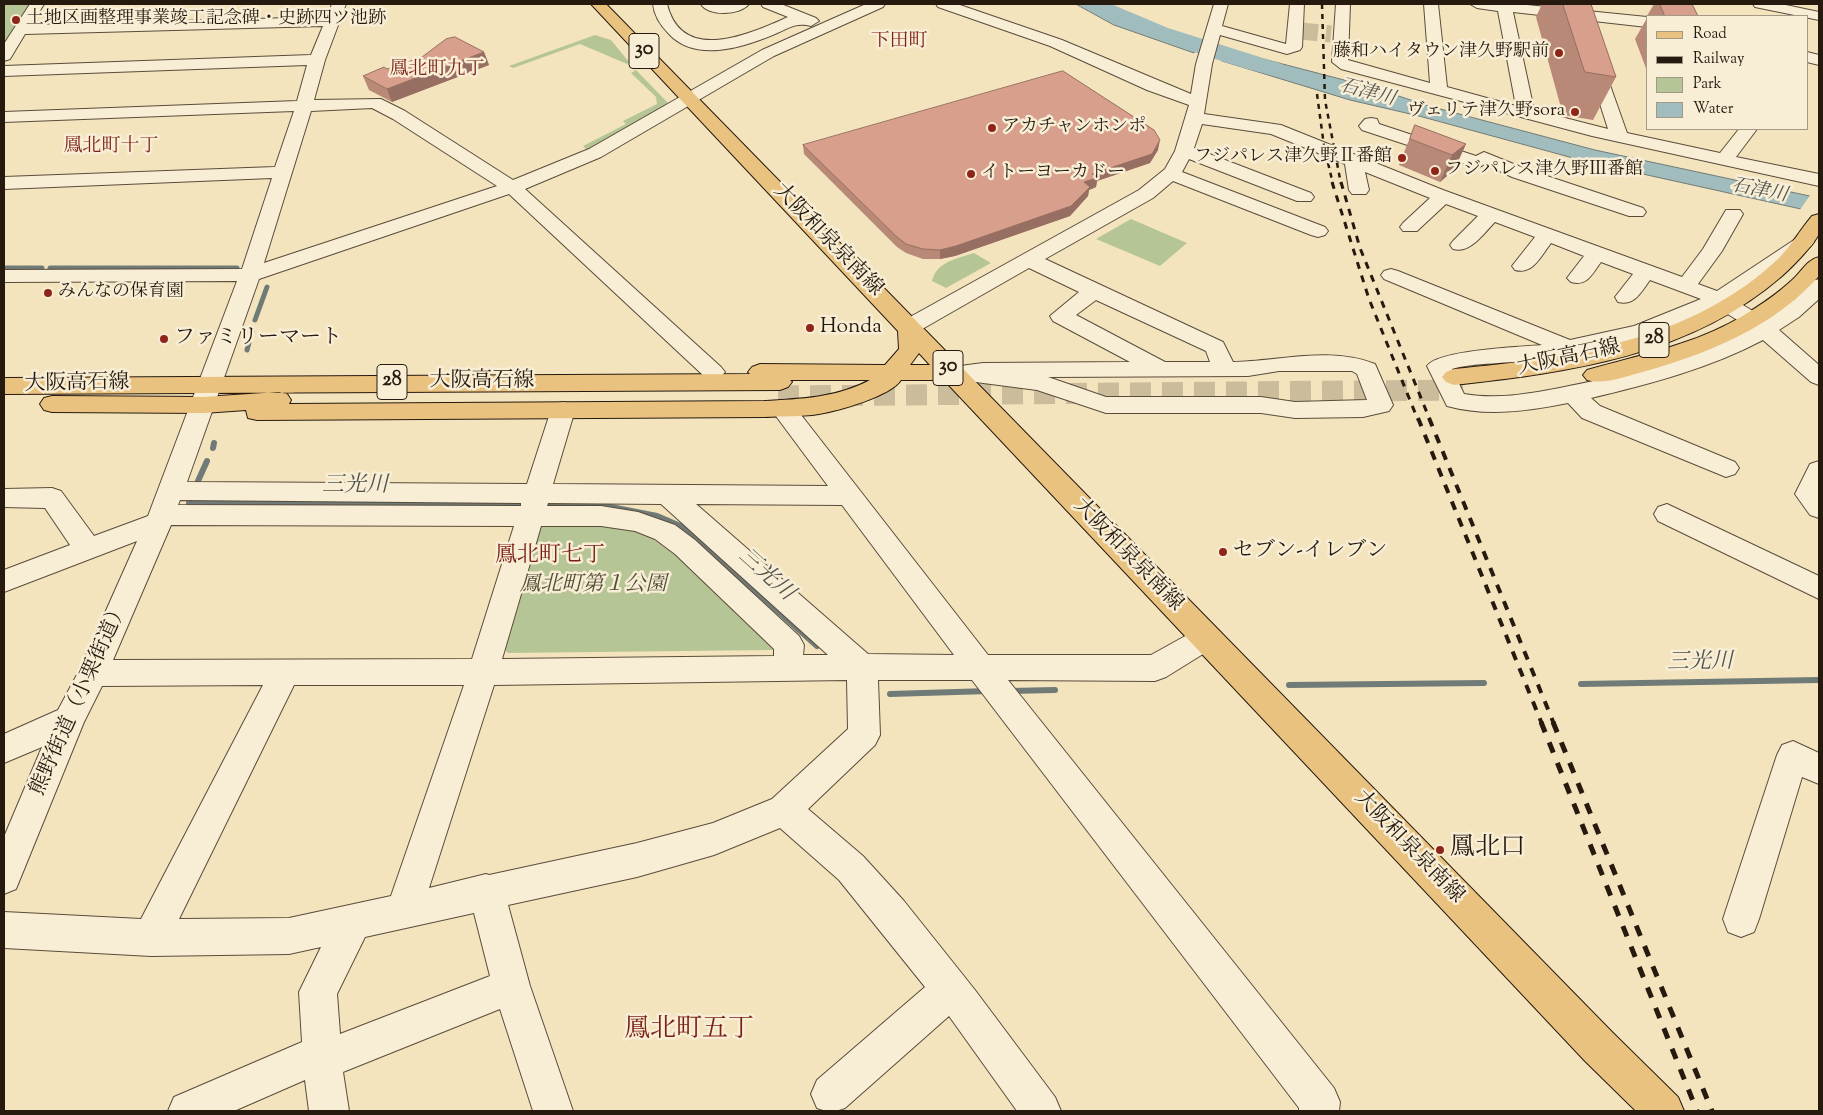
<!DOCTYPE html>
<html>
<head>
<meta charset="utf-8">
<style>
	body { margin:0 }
	#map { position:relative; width:1823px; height:1115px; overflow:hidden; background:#f4e4be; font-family:"Sorts Mill Goudy",serif }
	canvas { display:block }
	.frame { position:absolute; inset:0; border:5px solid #261a0f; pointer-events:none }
	.legend { position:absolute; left:1646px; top:15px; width:162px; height:115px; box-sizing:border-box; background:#f8edd5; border:1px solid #a49986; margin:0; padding:6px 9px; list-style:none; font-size:15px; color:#261a0f }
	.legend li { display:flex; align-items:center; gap:10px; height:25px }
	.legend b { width:25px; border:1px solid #a49986 }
</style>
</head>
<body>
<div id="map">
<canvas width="1823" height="1115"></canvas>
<div class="frame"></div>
<ul class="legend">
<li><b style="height:6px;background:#eac27f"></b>Road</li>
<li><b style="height:6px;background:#261a0f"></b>Railway</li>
<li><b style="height:14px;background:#b6c595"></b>Park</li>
<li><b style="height:14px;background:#a1bcbc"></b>Water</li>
</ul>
</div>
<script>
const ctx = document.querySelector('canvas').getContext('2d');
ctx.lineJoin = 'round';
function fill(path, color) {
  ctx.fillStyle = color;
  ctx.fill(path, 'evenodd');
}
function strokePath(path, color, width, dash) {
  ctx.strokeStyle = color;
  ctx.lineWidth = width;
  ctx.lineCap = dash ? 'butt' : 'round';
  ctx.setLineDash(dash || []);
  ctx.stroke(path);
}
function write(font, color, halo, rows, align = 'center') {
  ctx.font = font + ' "Sorts Mill Goudy","Noto Serif JP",serif';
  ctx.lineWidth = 5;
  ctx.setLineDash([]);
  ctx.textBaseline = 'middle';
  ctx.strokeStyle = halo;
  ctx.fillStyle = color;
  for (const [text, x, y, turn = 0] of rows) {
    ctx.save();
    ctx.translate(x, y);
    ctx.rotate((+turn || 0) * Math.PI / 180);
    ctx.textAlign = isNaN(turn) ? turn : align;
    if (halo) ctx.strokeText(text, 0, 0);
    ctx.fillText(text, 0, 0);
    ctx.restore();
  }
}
const green = new Path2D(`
	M4 4H30L4 46Z
	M595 35 611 40 629 62 627 64 580 44 513 68 509 66Z
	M636 70 670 105 587 150 583 146 626 124 623 121 657 104 656 97 631 73Z
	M1131 219 1187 243 1160 266 1096 239Z
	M974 253 991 263 946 288 932 281C937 261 957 259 974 253Z
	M598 520 661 536 778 641 774 650 508 653 500 646 538 524Z`);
const water = new Path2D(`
	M1076 4H1105L1132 18 1198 40 1194 53 1114 25Z
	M1225 49 1371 87 1429 106 1595 150 1819 198V213L1584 161 1419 116 1350 100 1222 61Z`);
const pier = new Path2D(`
	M1811 194 1819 195V215L1799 211Z`);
const streamFar1 = new Path2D(`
	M4 268H42
	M50 268H237
	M255 320 267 287
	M247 350 252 331`);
const stream = new Path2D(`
	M213 448 214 443
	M198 481 207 461
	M191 499 189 503 526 505
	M545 505 611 507 657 516 685 528 817 646
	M1581 684 1819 680
	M1289 685 1484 683
	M1009 691 1055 690
	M890 694 989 691`);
const river = new Path2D(`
	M1086 4H1111L1168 28 1282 64 1285 69 1282 74 1274 76C1211 60 1147 37 1089 8Z`);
const minorTunnel = new Path2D(`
	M1301 31 1331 34`);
const majorTunnel = new Path2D(`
	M778 396 1463 390`);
const minor = new Path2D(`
	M30 4H44L31 25 327 17 332 4H346L325 60 314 100 381 99 405 111 513 180 589 149 762 50 866 4H885L883 7 774 56 601 157 525 189 721 367 725 372 721 377 713 380 705 377 509 194 259 279 187 482 527 484 551 410 554 404 563 402 572 404 575 410 553 484 828 486 770 408 773 402 782 400 791 402 988 655H1151L1196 630 1206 626 1216 630 1221 638 1216 646 1166 677 1155 681 1008 680 1334 1088 1340 1102 1339 1111H1299V1108L972 680H878L880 735 875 745 808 809 863 856 904 901 975 990 1055 1097 1061 1111H1017L949 1016 845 1108C835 1112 827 1112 817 1108L811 1094 817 1080 925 987 839 880 780 828 714 855 637 877 508 905 530 986 573 1111H533L500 1009 343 1072 349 1111H309L305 1080 234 1111H168L174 1097 302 1042 299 992 321 947 289 954 151 956 4 948V912L141 919 263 685 102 686 84 722 16 889 4 894V837L42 747 4 763V734L58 710 80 669 137 541 4 592V570L70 545 45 508 4 507V489L52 488 61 491 94 536 148 516 237 281 4 282V270L242 269 272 178 4 189V177L275 167 294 111 4 122V112L297 101 307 65 4 76V66L311 55 323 26 25 34 10 59 4 61V44ZM372 108 393 119 497 186 264 263 311 111ZM180 500 521 503V506L178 505ZM548 503 661 504 828 655H803L804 645 799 636 695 540 675 525 638 512 601 506H547ZM696 504 842 505 954 655 868 654ZM171 525 514 526 472 659 113 660ZM541 526H601L635 531 655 539 675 554 774 649V656L502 659ZM847 680 848 729 772 799 713 823 637 843 489 875 486 874 429 888 494 685ZM294 685H464L391 896 289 918 179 919ZM474 913 490 976 340 1034 337 994 365 937Z
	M653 4H667C682 65 750 34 788 17L763 7 761 4H781L816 18 819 21 811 26C796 22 789 28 775 34 744 47 696 63 669 34 661 26 654 15 653 4Z
	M701 4H749C741 15 708 17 701 4Z
	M936 4H957L1062 40 1191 94 1196 64 1214 4H1228L1222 26 1286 44 1290 4H1304L1302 47 1300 50 1287 54 1220 35 1212 64 1204 114 1281 125 1443 190 1682 277 1703 249 1726 210H1740L1743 214 1722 251 1698 284 1717 291 1797 238 1804 236 1811 238 1814 242 1811 246 1733 299 1766 319 1795 299 1812 281 1819 279V299L1799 317 1779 330 1819 365V385L1811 382 1763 340C1710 368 1650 384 1591 398L1600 406 1735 462 1739 468 1735 474 1726 477 1582 418 1568 403C1528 411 1487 417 1447 406L1427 366C1438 350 1519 347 1542 345L1384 279 1381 275 1384 271 1391 269 1398 271 1570 340 1634 326 1701 299 1650 280C1641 292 1635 306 1618 302L1615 297 1633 274 1601 262C1592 274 1587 287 1571 282L1567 278 1584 256 1551 243C1541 256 1533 275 1515 270L1512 266 1535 237 1495 222C1483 234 1470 254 1453 249L1450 245 1453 241 1478 216 1446 204 1417 231H1403L1400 227 1403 223 1430 198 1365 172 1369 190 1366 194H1352L1349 190 1345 164 1271 134 1202 124 1194 148 1311 193 1314 197 1311 201H1297L1189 159 1182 172 1325 227 1328 231 1325 235 1318 237 1311 235 1173 181 1153 198 1045 259 1223 342 1233 362C1279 361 1331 346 1375 364L1393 405 1389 411 1363 417 1295 418 1261 413H1106L1037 390 945 378 941 373 945 368 983 363 1130 362 1053 321 1050 316 1079 292 1029 268 917 332 909 334 901 332 898 327 901 322 1139 190 1165 169 1175 151 1189 105 1147 90 1050 46 938 7ZM1096 300 1206 351 1210 362H1165L1076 315ZM1718 308 1750 328C1694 358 1631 374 1569 386 1535 393 1499 400 1464 394L1452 369C1470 363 1514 363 1535 360 1598 352 1661 338 1718 308ZM1279 371H1352L1357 374 1367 400 1295 402 1261 397H1106L1048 377 1248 376Z
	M1336 4H1350L1348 60 1430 83 1424 4H1438L1447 87 1516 106 1498 11 1477 8 1470 4H1517L1647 17V27L1513 12 1534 110 1608 129 1586 60 1594 55 1600 57 1627 133 1720 153 1739 129H1757L1736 157 1819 174V186L1592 136 1341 69 1332 62Z
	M1753 4H1781L1819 12V20L1755 7Z
	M1807 52 1819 55V65L1807 62Z
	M1371 118 1377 119 1379 124 1476 156 1484 152 1526 169 1643 208 1646 212 1643 216H1629L1512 177 1485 164 1477 168 1471 166 1362 130 1359 126 1365 119Z
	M1819 461V518L1810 515 1795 494 1810 464Z
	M1667 504 1819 576V599L1658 521 1654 514 1658 507Z
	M1793 741 1819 753V784L1802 777 1759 919 1754 932 1741 937 1728 932 1723 919 1777 755 1782 745Z`);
const major = new Path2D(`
	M591 4H606L1613 1033 1678 1097 1684 1111H1636L1585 1061 944 380H901C891 396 838 411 819 414 801 417 782 416 764 417L257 420 248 418 246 410 204 413 52 412 44 410 40 404 44 398 52 396 204 397 279 392 287 394 291 400 289 404 764 401C801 399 836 398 870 380H790L792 382 788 387 780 390 4 394V378L750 374 748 372 752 367 760 364 885 365 899 349 898 331ZM919 353 930 365H910Z
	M1819 214C1819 219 1821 228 1819 233 1816 243 1791 268 1782 276 1690 356 1571 372 1454 385L1446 382 1442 377 1446 372 1454 369C1569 358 1692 341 1779 258 1791 246 1801 229 1812 216Z
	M1819 257V276C1773 328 1705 355 1639 373 1623 377 1603 385 1587 380L1583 375 1587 370C1640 355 1693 345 1741 317 1759 306 1776 295 1791 281 1801 273 1806 260 1819 257Z`);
const railFar3 = new Path2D(`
	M1322 4 1325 100 1341 184
	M1317 94 1324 146 1333 184`);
const railFar2 = new Path2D(`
	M1332 182 1369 299 1418 420
	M1341 182 1360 248 1430 420`);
const railFar1 = new Path2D(`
	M1418 418 1542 724
	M1429 418 1554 724`);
const rail = new Path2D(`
	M1541 722 1697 1111
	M1553 722 1712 1111`);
const wall = new Path2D(`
	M1542 4H1591L1616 77 1593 120 1563 115 1536 17Z
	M1654 4H1692L1698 16H1647Z
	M1647 18V71L1635 39Z
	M484 52 489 65 392 102 369 90 363 76 387 69Z
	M1415 125 1466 144 1454 170 1440 182 1399 165Z
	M803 145 1158 150 1150 163 1097 181 1096 187 1089 190 1088 196 1070 216 955 256 940 259H923L906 253 897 247 804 154Z`);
const shadedWall = new Path2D(`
	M484 52 489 65 392 102 387 89Z
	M1160 140 1158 150 1150 163 1097 181 1096 187 1089 190 1088 196 1070 216 955 256 940 259V250L1084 182 1092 174Z
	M1466 144 1454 170 1440 182 1452 155Z`);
const building = new Path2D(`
	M1563 4H1591L1616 77 1585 72Z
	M1660 4H1692L1698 16H1665Z
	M455 37 484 52 387 89 363 76 384 67 387 69 422 57 446 39Z
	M1063 71 1154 130 1160 140 1152 154 1092 174 1097 178 1084 182 1090 187 1071 206 956 246 940 250 923 249 906 244 897 237 803 145Z
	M1415 125 1466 144 1452 155 1410 139Z`);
const markers = [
	[16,20,5,"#8f2418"],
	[1559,53,5,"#8f2418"],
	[1575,112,5,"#8f2418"],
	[992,128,5,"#8f2418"],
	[1402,158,5,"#8f2418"],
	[1435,171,5,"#8f2418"],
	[971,174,5,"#8f2418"],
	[48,293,5,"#8f2418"],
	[810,328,5,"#8f2418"],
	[164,339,5,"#8f2418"],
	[1223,552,5,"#8f2418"],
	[1440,850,5,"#8f2418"]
];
const farPoinames = [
	["土地区画整理事業竣工記念碑・史跡四ツ池跡",26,20],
	["藤和ハイタウン津久野駅前",1549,53,"right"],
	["ヴェリテ津久野sora",1565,112,"right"],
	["アカチャンホンポ",1002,128],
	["フジパレス津久野Ⅱ番館",1392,158,"right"],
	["フジパレス津久野Ⅲ番館",1445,171],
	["イトーヨーカドー",981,174],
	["みんなの保育園",58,293]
];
const farNeighbourhoodnames = [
	["下田町",899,43],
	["鳳北町九丁",437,71],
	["鳳北町十丁",111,148]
];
const farWaternames = [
	["石津川",1367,94,15],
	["石津川",1759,192,11]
];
const shields = [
	[644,51,30],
	[1654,340,30],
	[948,368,30],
	[392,382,30]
];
const shieldNames = [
	["30",644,51],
	["28",1654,340],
	["30",948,368],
	["28",392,382]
];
const streetNames = [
	["大阪和泉泉南線",827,241,46],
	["大阪高石線",1569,359,-12],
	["大阪高石線",482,382],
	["大阪高石線",77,385,-1],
	["大阪和泉泉南線",1127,556,46],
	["熊野街道（小栗街道）",81,699,-66],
	["大阪和泉泉南線",1408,848,46]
];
const poiNames = [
	["Honda",820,328],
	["ファミリーマート",174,339],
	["セブン-イレブン",1233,552]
];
const parkNames = [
	["鳳北町第１公園",593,586]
];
const waterNames = [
	["三光川",355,487],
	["三光川",765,576,42],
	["三光川",1700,664,-1]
];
const neighbourhoodNames = [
	["鳳北町七丁",550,557]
];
const nearPoinames = [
	["鳳北口",1450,850]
];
const nearNeighbourhoodnames = [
	["鳳北町五丁",689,1032]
];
fill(green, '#b6c595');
fill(water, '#a1bcbc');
strokePath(water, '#707b77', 1);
fill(pier, '#f4e4be');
strokePath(streamFar1, '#707b77', 5);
strokePath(stream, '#707b77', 6);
fill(river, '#a1bcbc');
strokePath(minorTunnel, '#cbbc9b', 17, [17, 8]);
strokePath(majorTunnel, '#cbbc9b', 21, [21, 11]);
strokePath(minor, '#5a4c3b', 2);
strokePath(major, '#261a0f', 2);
fill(minor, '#f8edd5');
fill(major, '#eac27f');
strokePath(railFar3, '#261a0f', 2.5, [5, 5]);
strokePath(railFar2, '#261a0f', 3, [7, 7]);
strokePath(railFar1, '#261a0f', 4, [9, 9]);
strokePath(rail, '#261a0f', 5, [11, 11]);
fill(wall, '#b98978');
fill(shadedWall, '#966f62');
fill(building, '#d79f8c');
strokePath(building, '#966f62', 1);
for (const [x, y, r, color] of markers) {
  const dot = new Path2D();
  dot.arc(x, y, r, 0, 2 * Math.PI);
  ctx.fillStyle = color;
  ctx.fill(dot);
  strokePath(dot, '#f8edd5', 2);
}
write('18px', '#261a0f', '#f8edd5', farPoinames, 'left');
write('19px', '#7a1f14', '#f8edd5', farNeighbourhoodnames);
write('italic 19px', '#51534c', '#f8edd5', farWaternames);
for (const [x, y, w] of shields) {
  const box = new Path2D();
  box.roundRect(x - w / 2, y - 17.5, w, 35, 4);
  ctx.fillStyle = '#f8edd5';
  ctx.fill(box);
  strokePath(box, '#261a0f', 1);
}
write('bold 20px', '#261a0f', null, shieldNames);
write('21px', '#261a0f', '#f8edd5', streetNames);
write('21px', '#261a0f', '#f8edd5', poiNames, 'left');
write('italic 21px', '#514d37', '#f8edd5', parkNames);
write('italic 22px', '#51534c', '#f8edd5', waterNames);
write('22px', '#7a1f14', '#f8edd5', neighbourhoodNames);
write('25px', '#261a0f', '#f8edd5', nearPoinames, 'left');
write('26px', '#7a1f14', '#f8edd5', nearNeighbourhoodnames);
</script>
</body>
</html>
